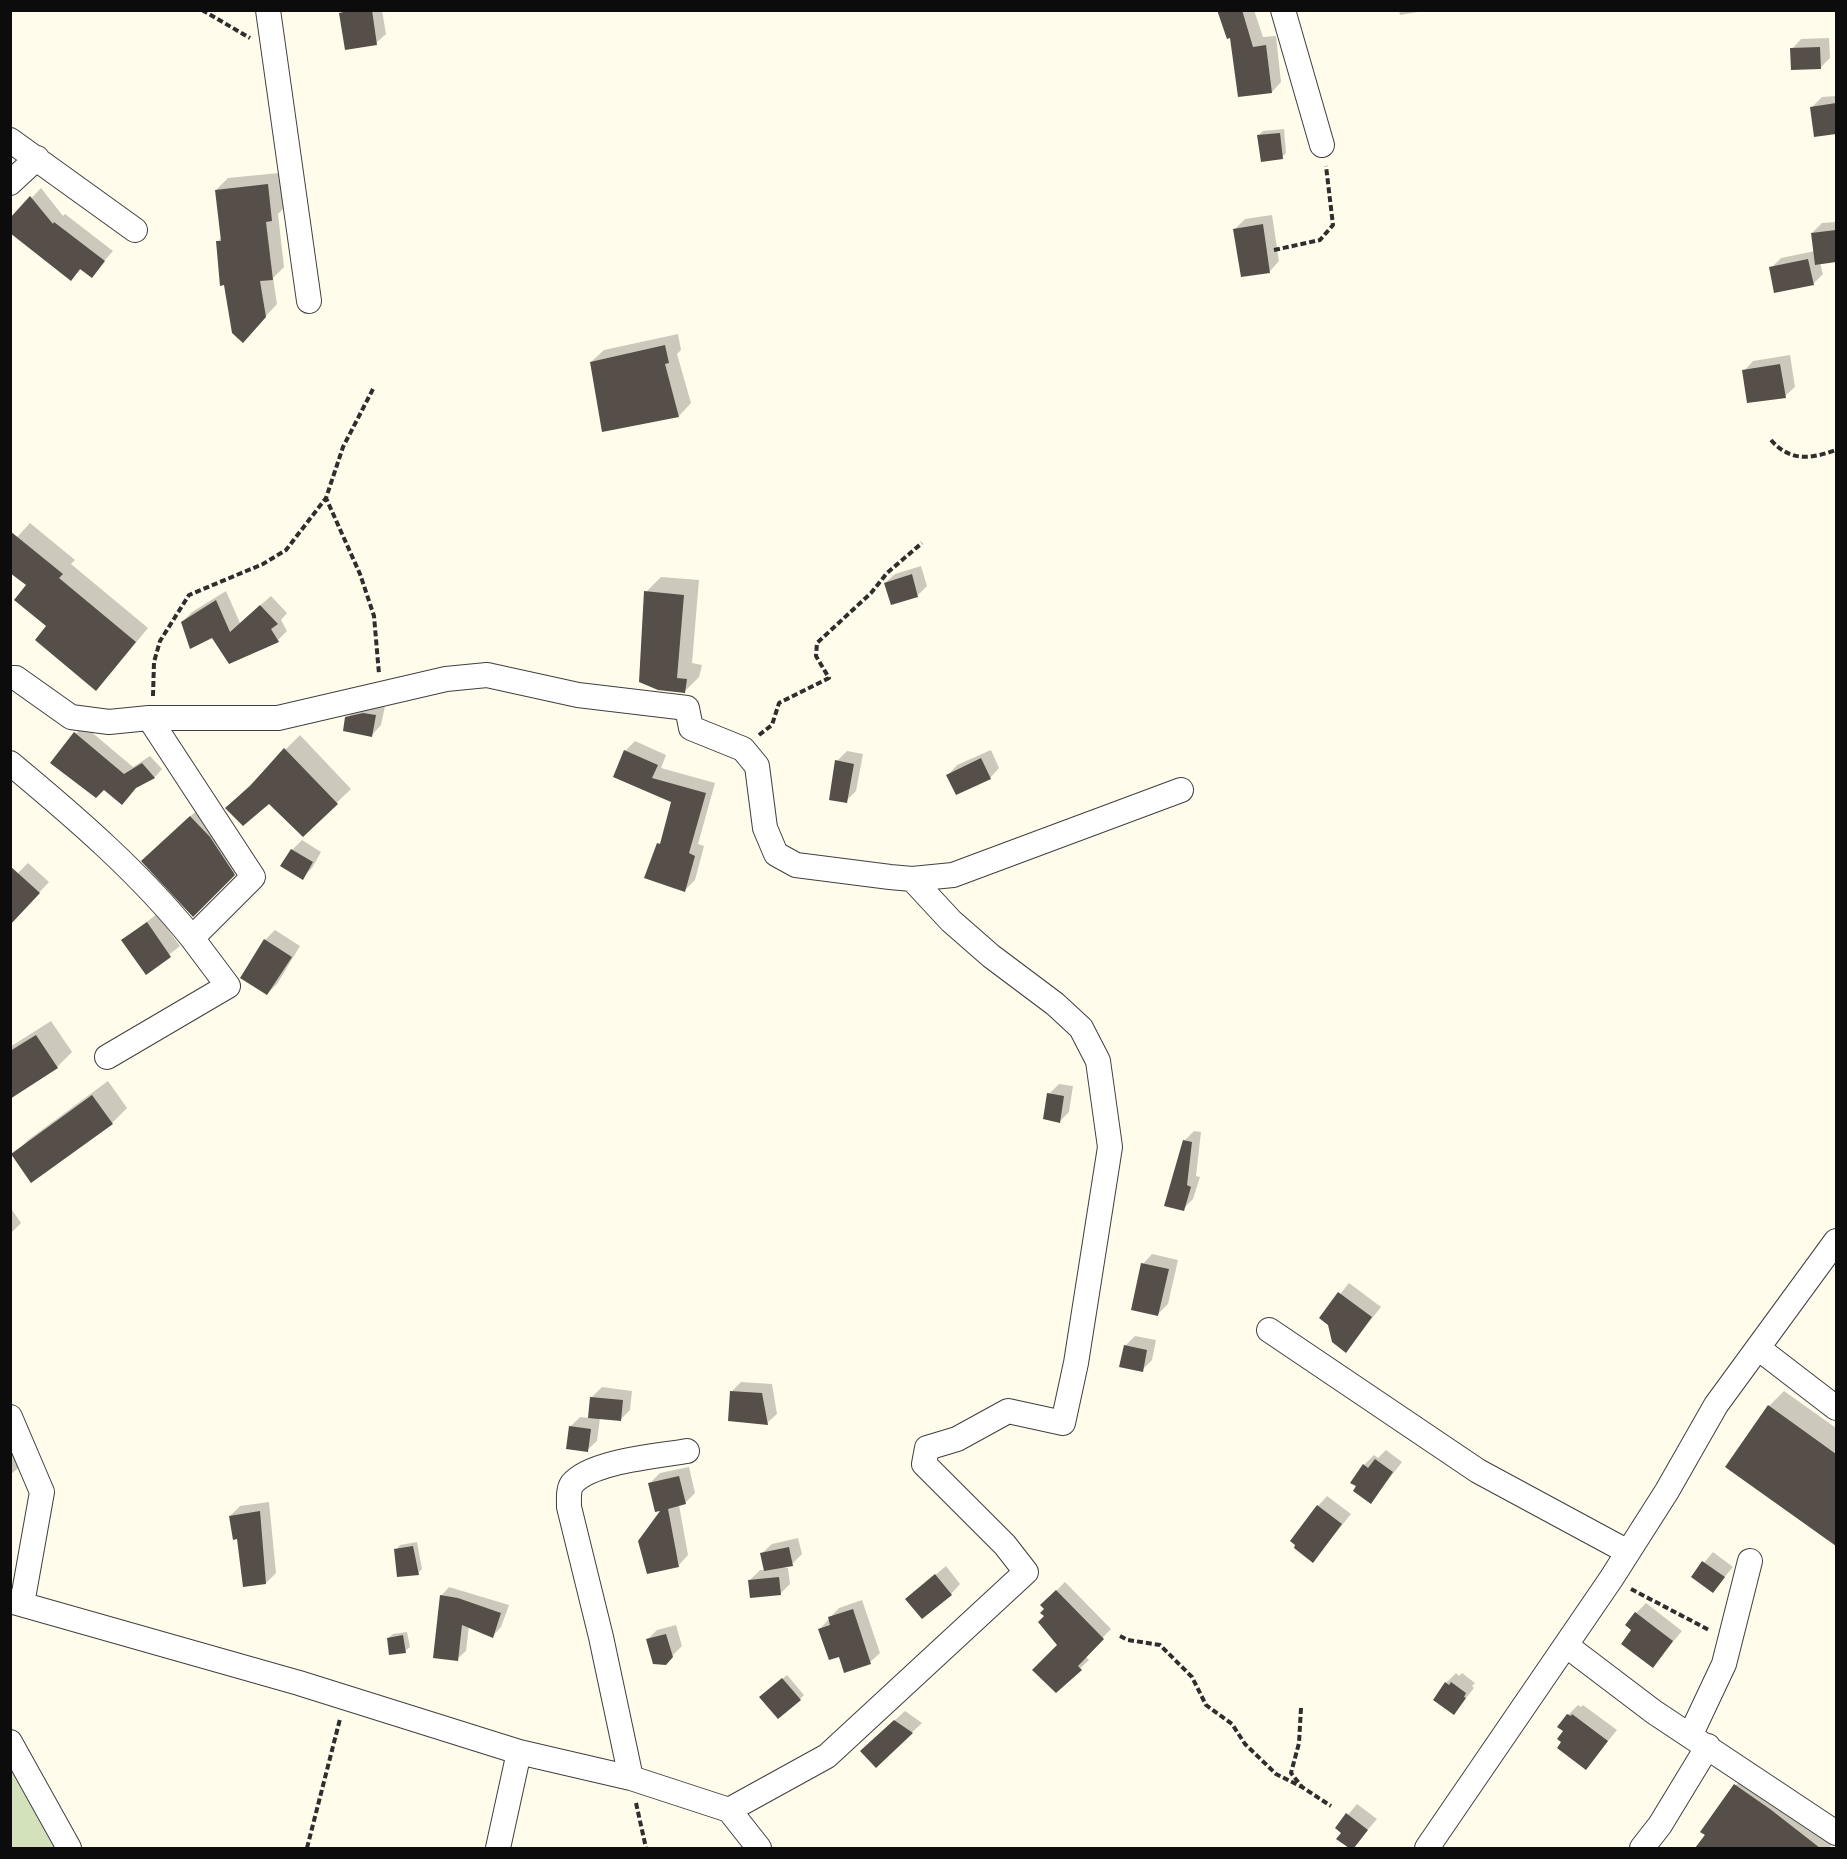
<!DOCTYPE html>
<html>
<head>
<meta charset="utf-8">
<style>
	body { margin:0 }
	#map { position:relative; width:1847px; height:1859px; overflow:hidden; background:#fffcec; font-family:"Times New Roman",serif }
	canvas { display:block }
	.frame { position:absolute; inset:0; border:12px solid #0c0c0c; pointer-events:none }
</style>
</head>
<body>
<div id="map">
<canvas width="1847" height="1859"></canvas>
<div class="frame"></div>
</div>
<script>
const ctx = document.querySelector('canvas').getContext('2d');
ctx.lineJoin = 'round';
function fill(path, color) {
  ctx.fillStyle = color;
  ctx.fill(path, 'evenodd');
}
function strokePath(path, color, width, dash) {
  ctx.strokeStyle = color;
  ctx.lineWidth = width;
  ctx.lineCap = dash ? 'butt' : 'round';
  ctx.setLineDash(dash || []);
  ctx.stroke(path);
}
const cemetery = new Path2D(`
	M11 1750 64 1848H11Z`);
const shadow = new Path2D(`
	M344 10H382L386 34 376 43 341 13Z
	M1219 10H1254L1263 37 1276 36 1281 82 1272 92 1231 36Z
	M1399 10H1430L1400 15Z
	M1829 38 1830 58 1821 67 1792 49 1801 39Z
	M1836 96V133L1816 135 1812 107 1822 97Z
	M1284 129 1286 153 1282 157 1259 135 1263 131Z
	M279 173 284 208 278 214 284 267 273 278 277 304 254 329 217 242 222 237 216 190 228 178Z
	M41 188 63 216 65 214 113 251 91 276 82 268 71 279 10 221Z
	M1272 215 1279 261 1270 271 1235 229 1245 219Z
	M1836 222V261L1820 263 1823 274 1813 284 1771 268 1781 258 1815 251 1812 233 1822 223Z
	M678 334 681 350 677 354 691 403 679 416 591 362 604 350Z
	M1790 355 1795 387 1785 396 1744 371 1753 361Z
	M30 523 75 560 71 564 148 628 109 675 49 625 10 545Z
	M921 566 927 586 918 595 885 583 895 574Z
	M661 577 699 580 692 663 702 665 699 677 684 692 659 689 646 592Z
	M226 591 240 623 271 596 287 613 281 620 287 631 278 640 212 636 182 622 192 612Z
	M374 704 385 706 381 725 372 735 347 718 357 708Z
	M83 725 133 767 150 756 162 769 155 777 137 786 104 788 52 763Z
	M300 735 351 789 303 835 269 802 227 808Z
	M635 741 666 755 661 768 715 783 698 844 704 846 695 880 685 890 659 844 663 840 673 801 625 751Z
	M991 750 999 768 990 778 948 775 957 765Z
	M847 751 863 754 856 791 846 801 837 761Z
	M206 802 249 859 193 915 158 846Z
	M302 840 321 852 312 868 302 878 292 850Z
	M28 863 49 882 21 912 10 881Z
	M157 914 180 946 146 973 123 940Z
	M275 930 300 946 277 984 267 994 242 977 265 940Z
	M51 1021 72 1052 57 1067 10 1097V1047Z
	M108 1081 127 1108 112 1123 13 1155 28 1140Z
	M1059 1084 1073 1086 1069 1112 1059 1122 1049 1094Z
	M1194 1131 1201 1132 1196 1176 1200 1177 1193 1199 1183 1209 1184 1141Z
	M10 1207 21 1223 10 1234Z
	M1152 1254 1178 1260 1168 1304 1158 1314 1143 1264Z
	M1349 1283 1381 1307 1346 1351 1330 1324 1321 1318Z
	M1135 1336 1156 1340 1152 1360 1142 1370 1125 1346Z
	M741 1382 772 1384 777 1414 767 1423 731 1392Z
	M602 1387 632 1391 630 1410 620 1420 600 1418 597 1441 587 1450 570 1427 580 1417 590 1418 592 1397Z
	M1784 1391 1836 1428V1544L1727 1467 1769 1406Z
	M11 1401 30 1458 10 1475V1401Z
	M1386 1450 1402 1462 1371 1502 1364 1465 1374 1455 1378 1458Z
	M689 1467 695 1493 685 1503 679 1505 688 1555 679 1565 664 1508 650 1483 660 1473Z
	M1327 1496 1351 1514 1313 1561 1318 1506Z
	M269 1502 276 1573 266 1583 239 1537 230 1516 240 1506Z
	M798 1538 802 1554 792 1564 781 1567 788 1568 790 1584 780 1594 750 1580 760 1570H766L762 1553 772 1544Z
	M417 1542 422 1569 418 1573 396 1550 400 1545Z
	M1713 1552 1733 1567 1713 1591 1693 1576Z
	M946 1566 960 1584 951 1594 907 1599Z
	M1065 1582 1111 1629 1085 1656 1089 1660 1056 1691 1059 1645 1046 1616V1609L1042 1605Z
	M449 1587 509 1605 501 1627 493 1636 469 1626 466 1651 457 1659 441 1596Z
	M862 1600 880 1653 870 1662 840 1655 819 1630 839 1608Z
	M1646 1603 1682 1631 1653 1666 1633 1630 1636 1613Z
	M676 1625 682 1646 665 1663 648 1639 657 1630Z
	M407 1632 410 1647 405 1651 388 1638 393 1634Z
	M1456 1673 1459 1676 1462 1673 1475 1683 1472 1686 1474 1688 1454 1713 1446 1683Z
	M787 1675 804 1695 800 1699 766 1693Z
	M1578 1705 1581 1707 1583 1705 1617 1730 1586 1768 1565 1731 1568 1715Z
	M905 1711 922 1723 876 1766 872 1741Z
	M1745 1776 1834 1842 1829 1848H1696L1736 1785Z
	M1357 1804 1377 1819 1352 1848 1338 1838 1343 1832 1337 1828Z`);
const building = new Path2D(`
	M353 10H372L377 45 345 50 339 13Z
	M1217 10H1242L1253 47 1266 45 1272 93 1238 97 1230 38 1227 39Z
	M1820 47 1821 69 1791 70 1790 48Z
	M1836 103V134L1814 137 1810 107Z
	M1280 133 1283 159 1261 162 1257 135Z
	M268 184 272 221 266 222 273 280 260 281 266 317 243 343 232 333 224 285 220 286 216 241H221L215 190Z
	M30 196 53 224 54 222 105 261 92 278 80 269 71 281 10 233V218Z
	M1263 224 1270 273 1241 277 1233 229Z
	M1836 230V262L1815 265 1811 233Z
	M1808 259 1814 285 1774 293 1769 267Z
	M665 345 669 363 665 364 679 417 602 432 590 362Z
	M1780 364 1786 398 1747 403 1742 370Z
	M10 531 63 574 59 578 136 642 96 691 35 640 46 626 14 600 26 585 10 573Z
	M912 574 918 597 891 605 884 583Z
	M644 591 684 595 677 678 687 679 685 693 658 690 639 682Z
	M216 600 230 632 260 605 278 624 271 629 279 642 229 664 212 638 190 649 181 622Z
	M363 713 376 715 372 737 343 731 345 717Z
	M74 732 124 774 142 763 155 778 136 788 122 805 104 790 96 798 50 763Z
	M284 748 338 804 303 837 269 804 243 826 225 808 250 786Z
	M624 750 658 765 652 778 706 793 689 853 695 856 685 892 644 878 657 843 660 844 671 802 613 777Z
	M981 758 991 779 956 795 946 775Z
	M835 760 854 764 847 803 829 800Z
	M190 816 210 837 235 875 193 917 141 861Z
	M291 849 313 862 303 880 280 866Z
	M10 866 40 893 10 925Z
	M147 922 171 957 146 975 121 940Z
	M264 939 292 957 267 995 240 978Z
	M36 1035 58 1068 10 1099V1051Z
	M1047 1093 1064 1096 1060 1123 1043 1119Z
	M92 1095 113 1124 31 1183 11 1154Z
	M1183 1140 1192 1142 1187 1185 1191 1187 1184 1211 1164 1206Z
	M1141 1263 1169 1269 1158 1316 1131 1310Z
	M1338 1292 1372 1317 1346 1353 1332 1342 1328 1325 1319 1318Z
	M1124 1345 1147 1350 1143 1372 1119 1367Z
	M730 1391 762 1393 768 1425 728 1421Z
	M590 1397 623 1400 621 1421 588 1418Z
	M1768 1405 1836 1454V1546L1725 1467Z
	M569 1426 591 1429 588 1452 566 1449Z
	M1375 1459 1393 1472 1371 1504 1353 1491 1356 1486 1350 1483 1363 1464 1368 1468Z
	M679 1476 686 1504 668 1509 679 1567 647 1574 638 1541 660 1511 655 1512 648 1483Z
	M1317 1505 1342 1524 1313 1563 1294 1548 1295 1545 1290 1541Z
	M260 1511 266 1584 243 1587 237 1539 233 1540 229 1516Z
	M413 1546 419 1575 397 1577 394 1549Z
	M789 1547 793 1566 764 1571 760 1553Z
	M1702 1561 1725 1577 1713 1593 1691 1577Z
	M935 1574 952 1595 922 1619 905 1599Z
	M779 1577 781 1595 750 1598 748 1580Z
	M1056 1590 1104 1639 1078 1666 1082 1670 1056 1693 1032 1670 1057 1645 1038 1622 1044 1616 1040 1613 1044 1609 1040 1605Z
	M440 1595 458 1598 501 1613 493 1638 462 1625 458 1661 433 1658Z
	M853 1609 871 1664 844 1673 839 1657 829 1660 818 1629 830 1625 828 1617Z
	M1635 1612 1673 1641 1653 1668 1621 1644 1631 1630 1625 1625Z
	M666 1634 673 1657 666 1665 653 1664 646 1639Z
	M403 1635 406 1653 389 1655 387 1638Z
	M782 1678 801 1700 778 1719 759 1697Z
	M1445 1682 1449 1685 1451 1682 1466 1693 1464 1697 1466 1698 1454 1715 1433 1700Z
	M1567 1714 1571 1716 1572 1714 1608 1741 1586 1770 1557 1748 1561 1742 1557 1739 1563 1731 1557 1727Z
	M894 1720 913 1733 876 1768 860 1751Z
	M1734 1784 1770 1809 1820 1848H1695L1705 1835 1700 1832Z
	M1346 1813 1368 1830 1354 1848H1349L1336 1839 1341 1833 1335 1828Z`);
const path = new Path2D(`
	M202 10 250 38
	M1274 250 1320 240 1333 225 1326 166
	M373 389 343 447 326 498 360 574 374 616 379 674
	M1771 440C1790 462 1811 459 1836 450
	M153 696 154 662 160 641 189 595 263 564 286 550 326 498
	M759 735 772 725 779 703 829 678 816 656 817 643 871 593 887 573 922 543
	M1631 1589 1709 1630
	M1120 1636 1128 1640 1160 1645 1192 1677 1206 1705 1232 1724 1245 1744 1276 1774 1302 1787
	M1301 1708 1299 1743 1291 1773 1302 1787 1331 1806
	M636 1803 646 1848
	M307 1848 340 1719`);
const minor = new Path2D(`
	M268 10 309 301
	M1283 10 1322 145
	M10 140 135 230
	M10 183 37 158
	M10 678H16L71 717 109 722 149 718H278L446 679 487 675 578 695 687 708 691 728 743 749 757 766 765 828 776 854 796 865 890 877 912 879 953 875 1181 790
	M10 763C75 817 140 873 192 938
	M107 1057 228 986 192 938 253 877 149 718
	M1269 1330 1478 1471 1628 1552
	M1758 1348 1836 1408
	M10 1417 42 1492 22 1604
	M10 1601 299 1683 519 1752 631 1778 729 1810 759 1848
	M1567 1646 1654 1712 1836 1833
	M1691 1734 1724 1664 1750 1561
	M10 1742 69 1848
	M631 1778 601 1637 569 1507C569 1499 568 1490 572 1484 591 1461 659 1456 687 1451
	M729 1810 827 1756 1026 1572 1005 1545 924 1464 927 1448 957 1439 1008 1411 1063 1423 1076 1363 1110 1147 1098 1061 1081 1028 1055 1004 991 956 951 921 912 879
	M498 1848 519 1752
	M1427 1848 1611 1579 1667 1491 1716 1405 1836 1241
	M1642 1848 1660 1825 1708 1746`);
fill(cemetery, '#d4e2bc');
fill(shadow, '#0003');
fill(building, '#564e48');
strokePath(minor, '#3f3f3f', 26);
strokePath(path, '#2e2e2e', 4, [6, 3]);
strokePath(minor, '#fff', 24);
</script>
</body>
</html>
